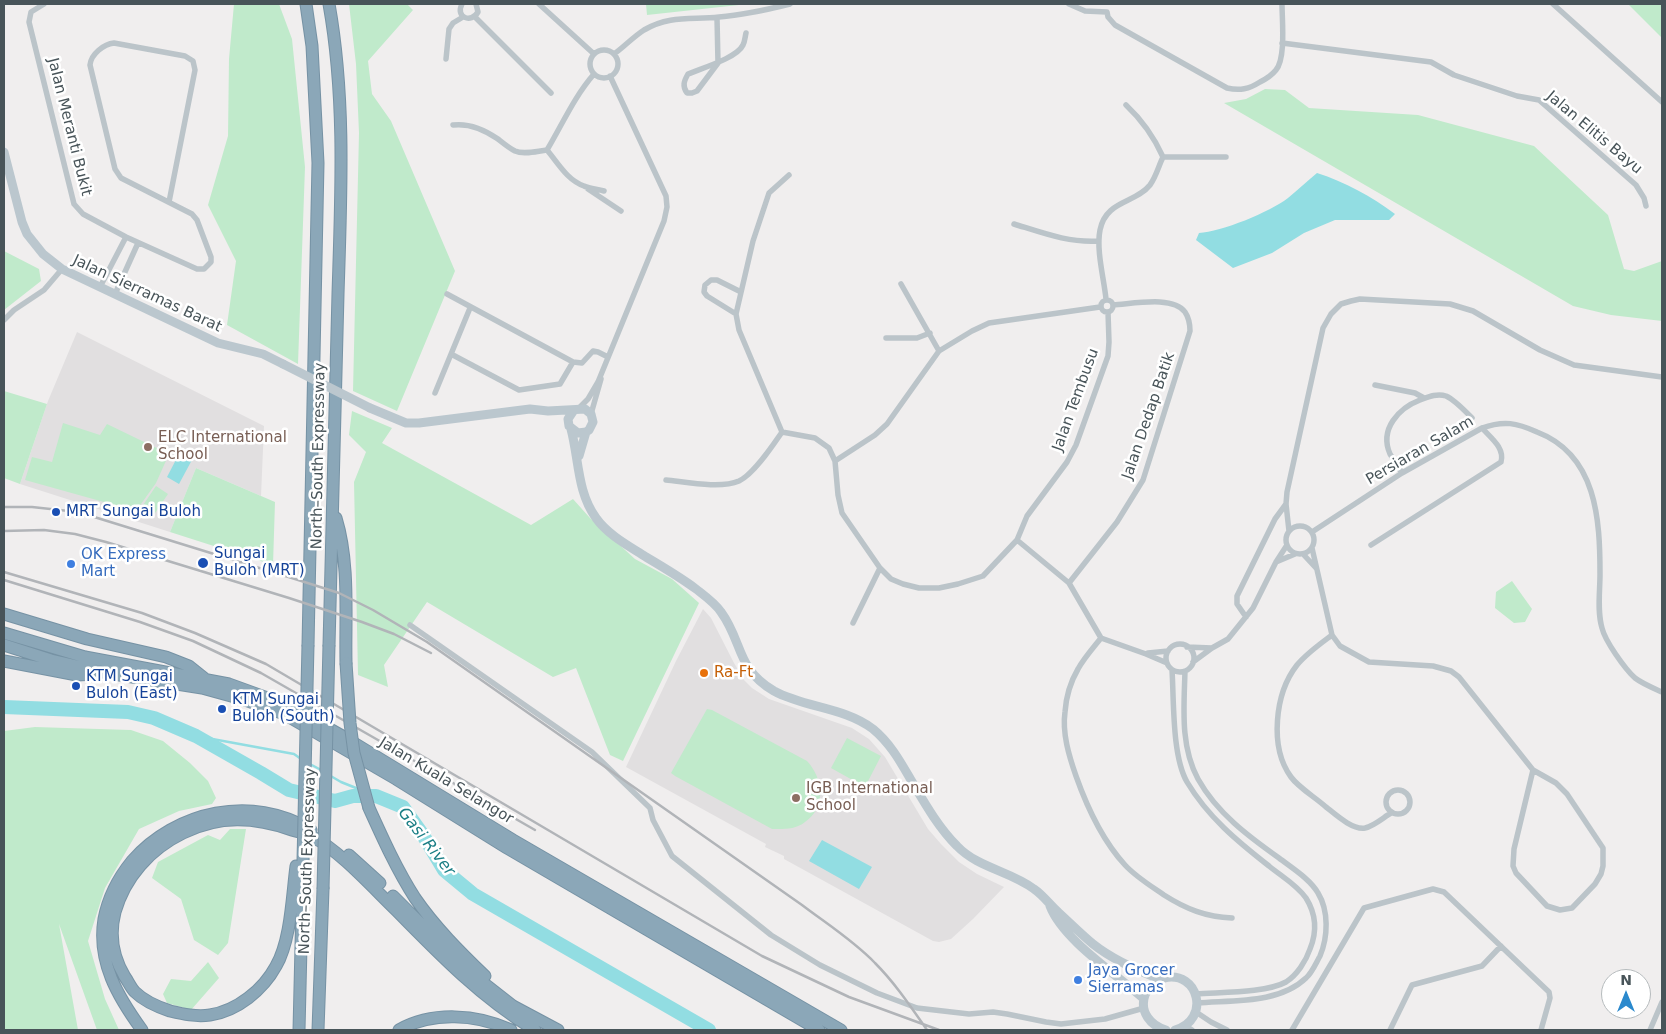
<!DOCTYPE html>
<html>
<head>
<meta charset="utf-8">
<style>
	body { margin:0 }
	#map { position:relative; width:1666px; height:1034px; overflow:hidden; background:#f0eeee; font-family:"DejaVu Sans",sans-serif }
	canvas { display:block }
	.frame { position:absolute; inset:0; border:5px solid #485459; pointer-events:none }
	.north { position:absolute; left:1601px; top:969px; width:50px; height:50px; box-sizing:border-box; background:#fff; border:1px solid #b6bbbd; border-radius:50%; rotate:0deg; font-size:14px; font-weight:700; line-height:20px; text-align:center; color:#485459 }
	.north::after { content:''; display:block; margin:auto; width:18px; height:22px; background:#2b89cd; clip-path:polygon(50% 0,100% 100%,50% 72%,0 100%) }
</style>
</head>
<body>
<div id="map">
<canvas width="1666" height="1034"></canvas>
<div class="frame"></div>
<div class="north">N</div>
</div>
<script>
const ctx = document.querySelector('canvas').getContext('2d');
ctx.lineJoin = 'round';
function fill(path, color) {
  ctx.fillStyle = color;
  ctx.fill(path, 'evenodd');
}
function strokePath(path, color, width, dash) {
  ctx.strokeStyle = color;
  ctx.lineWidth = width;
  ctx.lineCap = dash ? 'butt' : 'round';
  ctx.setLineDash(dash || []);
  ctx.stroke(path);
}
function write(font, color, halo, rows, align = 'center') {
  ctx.font = font + ' "DejaVu Sans",sans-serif';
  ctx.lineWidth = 5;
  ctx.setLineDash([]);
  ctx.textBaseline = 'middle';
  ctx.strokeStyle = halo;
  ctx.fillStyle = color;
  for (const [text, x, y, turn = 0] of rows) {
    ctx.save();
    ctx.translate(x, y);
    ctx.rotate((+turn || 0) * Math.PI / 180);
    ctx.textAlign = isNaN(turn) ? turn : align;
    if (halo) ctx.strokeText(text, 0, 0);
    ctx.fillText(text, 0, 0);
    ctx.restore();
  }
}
const education = new Path2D(`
	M77 332 264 426 261 496 196 468 170 532 20 484 48 401Z
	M703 609 711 618 734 663 744 680 752 688 769 699 852 728 869 739 885 757 928 829 941 844 959 862 977 874 1004 887 973 919 951 939 939 942 933 941 784 859V856L765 847 766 844 626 767 676 661Z`);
const green = new Path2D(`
	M234 4H279L292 39 305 167 298 364 227 325 236 261 208 205 228 136 229 59Z
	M349 4H407L413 10 368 61 372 94 391 121 455 271 397 411 353 391 359 133 356 64Z
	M646 4H748L647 15Z
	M1628 4H1662V38Z
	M1265 89 1285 90 1309 108 1418 115 1534 146 1608 215 1624 269 1634 271 1662 261V321L1611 315 1573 306 1224 103 1246 99Z
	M4 251 39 269 41 281 4 310Z
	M4 391 47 404 20 484 4 478Z
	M352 411 392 428 382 443 531 525 573 499 590 518 635 559 672 579 699 603 623 761 610 755 576 668 553 677 427 602 384 665 388 687 358 675 354 482 366 452 349 435Z
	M63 423 100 435 107 424 169 454 156 483 136 511 25 480 32 457 52 462Z
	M196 468 275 502 273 565 170 532Z
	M156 486 168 494 153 516 141 508Z
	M1512 581 1532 609 1525 622 1514 623 1495 608 1496 592Z
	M707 709 712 710 807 761C823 778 827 807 805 822 795 830 783 829 772 829L675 776 671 773Z
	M35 727 131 730 163 741 190 763 208 781 216 798 212 804 179 811 139 829 105 888 88 941 105 999 119 1030H97L59 924 78 1030H4V731Z
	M847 738 881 756 865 787 831 768Z
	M230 829H246L228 943 218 955 194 940 181 899 152 878 158 862 208 835 220 840Z
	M208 962 219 978 191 1010 167 1003 163 994 171 979 191 981Z`);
const water = new Path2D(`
	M1317 173C1345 182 1371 196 1395 214L1389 220H1335L1304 233 1272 253 1233 268 1196 240 1199 233C1221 232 1270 212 1288 198 1298 190 1307 181 1317 173Z
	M180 452 193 458 179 484 167 477Z
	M822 840 872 867 859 889 809 861Z`);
const stream = new Path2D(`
	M196 736 294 754 301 759
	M308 763 323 771
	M329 775 341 782 361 790
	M368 793 376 796`);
const river = new Path2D(`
	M4 707 128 712 154 718 196 736 261 773 289 790 335 801 353 796H376L403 807 423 835 444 870 473 894 709 1030`);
const street = new Path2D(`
	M44 4 31 12 29 22 74 204 83 214 126 237 197 269H204L211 262V257L197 220 192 214 121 178 115 169 90 65C91 54 104 44 114 43L185 56 193 61 195 70 169 202
	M462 4C455 17 471 24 478 12L476 4
	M539 4 594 54
	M1069 4 1085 11 1107 12 1108 17 1115 25 1227 88C1240 91 1249 89 1260 82 1266 79 1272 75 1276 70 1286 58 1282 20 1282 4
	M1553 4 1662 102
	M475 17 551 93
	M717 18 718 63 697 91 692 93H687C682 86 684 81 688 74 702 68 737 58 743 45 745 41 745 37 746 33
	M1282 43 1431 62 1454 75 1517 96 1539 100 1636 185 1644 198 1646 206
	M590 64a14 14 0 1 1 28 0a14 14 0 1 1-28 0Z
	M614 54C624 47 633 37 644 30 670 15 691 20 719 17 743 15 766 10 790 4
	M446 59 449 29 453 23 463 17
	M1126 105C1142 120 1154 137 1163 157
	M453 125C469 123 485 130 498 139 503 143 509 148 515 151 524 155 537 151 547 150 558 163 567 180 584 186 590 189 597 189 604 191
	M547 150C562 125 574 97 594 74
	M1163 157H1226
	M588 189 621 211
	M1014 224C1043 233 1069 243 1099 241
	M901 284 939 351
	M100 287 126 237
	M115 294 138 243
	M447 294 573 362 582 363 593 351 598 352 608 357
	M1106 299C1104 279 1096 250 1100 230 1106 200 1135 204 1150 185 1156 177 1159 165 1163 157
	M1101 306a6 6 0 1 1 12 0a6 6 0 1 1-12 0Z
	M736 314 707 296 704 292 705 285 711 280H717L741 292
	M4 320 14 310 44 290 62 269
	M886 338H917L930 333
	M451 354 519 390 560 384 573 362
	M1375 385 1415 393 1424 398
	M435 393 470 308
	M578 409 588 399 598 382 664 221 667 207 666 196 610 76
	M591 414 601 379
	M782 432 815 438 829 448 835 461 838 495 842 513 880 568 891 579 903 584 919 588H939L958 584 983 576 1017 540 1027 516 1067 462 1076 445 1108 356 1109 342 1108 312
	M782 432 739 330 736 314 753 241 769 193 789 175
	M835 461 875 435 887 424 939 351 972 331 989 323 1100 307
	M1402 473C1398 467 1394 460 1390 454 1379 429 1399 408 1420 400 1428 397 1437 393 1446 396 1455 400 1465 411 1472 418
	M666 480C686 482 720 489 739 481 754 474 773 445 782 432
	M1286 540a14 14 0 1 1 28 0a14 14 0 1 1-28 0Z
	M1289 531 1286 504 1287 492 1323 328 1331 314 1341 304 1351 301 1360 299 1450 304 1473 311 1540 350 1574 365 1662 377
	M1312 532 1402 473 1482 428C1504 420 1517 423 1537 432 1597 455 1600 520 1600 574 1600 592 1597 611 1602 628 1605 641 1625 669 1635 678 1643 684 1653 688 1662 692
	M1017 540 1069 583 1101 638 1146 654 1167 663
	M1371 545 1501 462C1505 448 1491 438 1482 428
	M1312 548 1332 635 1340 646 1369 662 1433 666 1451 671 1459 677 1533 770 1556 783 1567 794 1603 848V866L1601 874 1595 884 1572 908 1560 910 1547 906 1516 873 1513 866 1514 849 1533 770
	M1303 554 1316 568
	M1276 562 1295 554
	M1069 583 1117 522 1143 480 1190 331C1190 325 1189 318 1185 312 1173 295 1132 304 1113 305
	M1246 617 1237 604V596L1275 519 1286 504
	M853 623 880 568
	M410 625 592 752 650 808 653 820 672 856 771 935 820 965 877 993 917 1008 969 1014 993 1012 1007 1014 1046 1022 1061 1024 1105 1019 1144 1008
	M1332 635C1320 644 1307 653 1297 665 1275 693 1269 747 1291 777 1299 788 1315 797 1326 807 1335 814 1352 830 1365 828 1374 826 1384 817 1391 813
	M1101 638C1093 648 1084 658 1078 669 1071 681 1066 698 1065 712 1062 733 1069 756 1076 776 1087 807 1102 840 1125 865 1136 877 1151 886 1164 895 1186 909 1206 917 1232 918
	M1166 658a14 14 0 1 1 28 0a14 14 0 1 1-28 0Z
	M1187 647 1212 648
	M1148 653 1168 651
	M1193 662 1212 648 1228 639 1253 608 1276 562 1287 545
	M1172 670C1174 701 1172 756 1187 782 1208 817 1237 841 1269 866 1281 876 1297 885 1306 898 1316 914 1317 932 1310 949 1306 961 1297 975 1286 982 1266 993 1219 992 1196 994
	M1185 671C1184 707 1180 746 1198 779 1217 813 1248 836 1279 858 1292 868 1310 879 1318 893 1329 911 1328 937 1320 956 1316 963 1312 973 1306 978 1279 1004 1232 1000 1197 1003
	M1386 802a12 12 0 1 1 24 0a12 12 0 1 1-24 0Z
	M1196 1012 1211 1022 1227 1030
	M1186 1026 1192 1030
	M1292 1030 1364 908 1433 889 1444 892 1549 992 1550 998 1541 1030
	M1390 1030 1412 985 1482 966 1501 946
	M1650 1030 1662 1002`);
const secondary = new Path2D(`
	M4 152 22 222 27 234 43 254 62 269 218 343 263 354 283 364
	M370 408 406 423H419L530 409 548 411 585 409 591 414 593 422 589 430 586 432 578 433 569 426 568 419 574 410
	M571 429C579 459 577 492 596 518 608 535 629 546 646 557 663 567 680 577 696 589 705 596 715 603 721 612 743 642 736 669 774 691 805 708 844 707 873 729 890 743 900 761 911 780 924 802 938 827 957 846 978 868 1010 871 1034 889 1043 895 1050 905 1058 912 1070 923 1081 934 1093 944 1113 960 1136 970 1160 979
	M579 456 586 432
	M1050 906C1063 940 1116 974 1144 999
	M1166 1030C1151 1026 1139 1012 1145 995 1148 987 1155 980 1164 978 1199 970 1211 1020 1175 1030`);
const highway = new Path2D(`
	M306 4 312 46 318 163 308 645
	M336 518C350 564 345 616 346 663
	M4 614 87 639 166 657 189 666 204 678
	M4 633 85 657 229 684 287 705 344 737 513 840 841 1030
	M4 645 51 660 107 673 202 688 242 699 284 714 396 779 507 848 819 1030
	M329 645C332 528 335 411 338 294 341 197 346 99 329 4
	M4 661 77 675 96 674
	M369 808C383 839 397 870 415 898 435 927 460 952 485 976
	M349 855 380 883
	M296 866C292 896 291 940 276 966 263 990 237 1011 210 1015 196 1017 183 1014 170 1011 158 1007 144 1001 135 992 131 988 128 981 125 977 113 957 109 935 115 912 125 877 150 849 183 833 220 815 254 817 292 830 298 832 306 833 313 837 340 851 374 889 397 911 440 955 482 998 535 1030
	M393 896 467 970 513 1006 558 1030
	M142 1030C118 997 97 962 104 919 108 898 119 877 132 861 176 811 252 794 311 830
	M299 1030 303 862
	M318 1030 323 889
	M399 1030C432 1011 477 1014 511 1030`);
const rail = new Path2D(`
	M4 507H32L78 512 295 579 339 593 373 610 427 642 802 905C827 924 854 941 875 963 895 983 911 1007 927 1030
	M4 531 44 530 75 534 106 542 289 598 362 622 394 634 431 653
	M4 572 142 613 195 633 266 664 762 956 849 997 939 1030
	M4 580 140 622 193 641 261 673 535 830`);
const secondaryBridge = new Path2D(`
	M283 364 370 408`);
const highwayBridge = new Path2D(`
	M346 663 350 723 354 753 369 808
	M303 861 308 645
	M323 889 329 645`);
const markers = [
	[148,447,5,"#8d6e63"],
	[56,512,5,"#1a4fb4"],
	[203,563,6,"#1a4fb4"],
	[71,564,5,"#3f7fe0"],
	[704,673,5,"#e8710a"],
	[76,686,5,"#1a4fb4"],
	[222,709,5,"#1a4fb4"],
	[796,798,5,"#8d6e63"],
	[1078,980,5,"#3f7fe0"]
];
const streetNames = [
	["Jalan Meranti Bukit",69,127,76],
	["Jalan Elitis Bayu",1594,133,40],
	["Jalan Sierramas Barat",147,294,25],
	["Jalan Tembusu",1076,400,-70],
	["Jalan Dedap Batik",1149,416,-71],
	["Persiaran Salam",1420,451,-30],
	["North–South Expressway",319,456,-89],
	["Jalan Kuala Selangor",446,781,31],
	["North–South Expressway",308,861,-88]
];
const educationNames = [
	["ELC International",158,438],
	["School",158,455],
	["IGB International",806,789],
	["School",806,806]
];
const transitNames = [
	["MRT Sungai Buloh",66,512],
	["Sungai",214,554],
	["Buloh (MRT)",214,571],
	["KTM Sungai",86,677],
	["Buloh (East)",86,694],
	["KTM Sungai",232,700],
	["Buloh (South)",232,717]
];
const shopNames = [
	["OK Express",81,555],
	["Mart",81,572],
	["Jaya Grocer",1088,971],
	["Sierramas",1088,988]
];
const foodNames = [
	["Ra-Ft",714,673]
];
const waterNames = [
	["Gasi River",426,842,52]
];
fill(education, '#e1dfe0');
fill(green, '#c0eacb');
fill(water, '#92dde2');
strokePath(stream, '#92dde2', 2.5);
strokePath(river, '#92dde2', 14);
strokePath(highway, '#7692a4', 13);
strokePath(street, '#bbc4c9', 5.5);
strokePath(secondary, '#bbc7ce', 9);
strokePath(highway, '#8ba7b8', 11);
strokePath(rail, '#b1b4b8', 2.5);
strokePath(highwayBridge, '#7692a4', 13, []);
strokePath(secondaryBridge, '#bbc7ce', 9);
strokePath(highwayBridge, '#8ba7b8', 11);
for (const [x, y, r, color] of markers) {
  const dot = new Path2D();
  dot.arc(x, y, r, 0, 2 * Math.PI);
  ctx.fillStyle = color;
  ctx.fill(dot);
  strokePath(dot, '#fff', 2);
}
write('15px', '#485459', '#fff', streetNames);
write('15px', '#785e54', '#fff', educationNames, 'left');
write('15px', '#164399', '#fff', transitNames, 'left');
write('15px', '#366cbe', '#fff', shopNames, 'left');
write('15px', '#c56008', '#fff', foodNames, 'left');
write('italic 16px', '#1a7e85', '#fff', waterNames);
</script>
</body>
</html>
